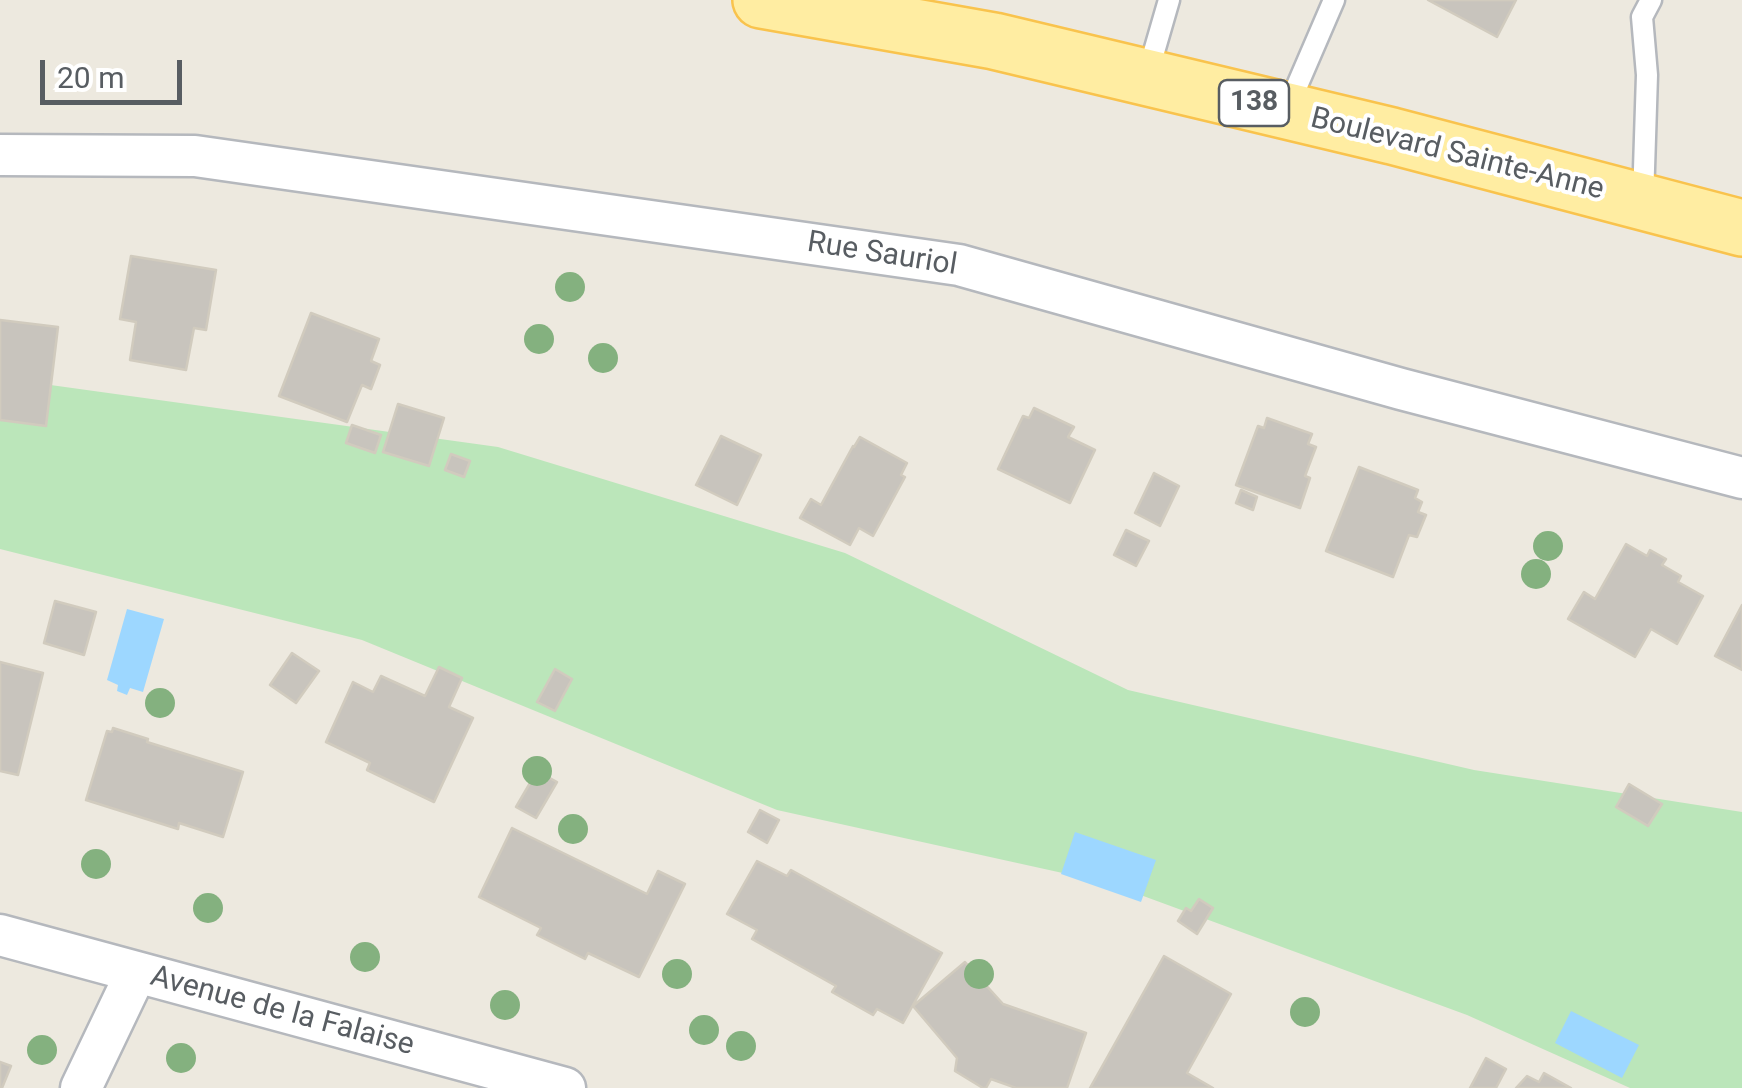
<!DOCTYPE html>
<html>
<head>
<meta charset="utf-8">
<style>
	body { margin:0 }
	#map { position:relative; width:1742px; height:1088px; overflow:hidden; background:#ede9df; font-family:Roboto,sans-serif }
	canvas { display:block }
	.scale { position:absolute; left:40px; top:60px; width:142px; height:45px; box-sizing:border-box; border:5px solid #585d62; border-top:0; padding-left:12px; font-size:30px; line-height:35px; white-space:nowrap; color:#585d62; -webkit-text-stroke:8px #fff; paint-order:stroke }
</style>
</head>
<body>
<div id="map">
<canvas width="1742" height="1088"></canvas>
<div class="scale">20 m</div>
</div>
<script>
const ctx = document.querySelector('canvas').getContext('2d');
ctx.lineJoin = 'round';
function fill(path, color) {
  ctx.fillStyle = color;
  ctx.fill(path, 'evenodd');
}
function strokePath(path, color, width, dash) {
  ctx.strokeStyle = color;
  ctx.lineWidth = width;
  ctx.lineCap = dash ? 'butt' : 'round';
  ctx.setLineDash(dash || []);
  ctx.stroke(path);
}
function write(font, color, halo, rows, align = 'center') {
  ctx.font = font + ' Roboto,sans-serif';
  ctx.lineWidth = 8;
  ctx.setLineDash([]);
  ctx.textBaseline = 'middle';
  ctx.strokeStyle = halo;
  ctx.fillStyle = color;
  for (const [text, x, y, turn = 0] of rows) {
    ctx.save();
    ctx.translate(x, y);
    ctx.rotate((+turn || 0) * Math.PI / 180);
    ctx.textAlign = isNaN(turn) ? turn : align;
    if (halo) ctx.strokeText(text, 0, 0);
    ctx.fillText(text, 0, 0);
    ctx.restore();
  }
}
const green = new Path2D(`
	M0 378 498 447 845 553 1128 690 1474 770 1742 812V1088H1630L1467 1015 1108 883 777 810 362 640 0 549Z`);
const water = new Path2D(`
	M127 609 164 619 143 692 130 688 127 695 117 691 118 685 107 680Z
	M1075 832 1156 860 1141 902 1061 874Z
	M1571 1011 1639 1045 1622 1078 1555 1043Z`);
const building = new Path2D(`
	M1428 0H1516L1497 37Z
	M131 256 216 270 206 330 194 328 186 370 130 360 136 322 120 319Z
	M311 313 379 339 371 361 380 365 371 389 362 385 347 422 279 396Z
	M0 320 58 327 46 426 0 420Z
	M398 404 444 418 429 466 383 452Z
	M1034 408 1074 427 1068 437 1095 450 1070 503 998 469 1023 416 1029 418Z
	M1267 418 1312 434 1308 444 1316 447 1305 476 1310 478 1300 508 1236 485 1258 426 1264 428Z
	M352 425 381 435 375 453 346 443Z
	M721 436 761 455 737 505 696 485Z
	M860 437 907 463 901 475 905 477 873 536 859 528 850 545 800 518 811 499 821 505 853 446 854 447Z
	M451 454 470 461 464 477 445 470Z
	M1359 467 1418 490 1415 498 1422 502 1418 512 1426 515 1417 537 1409 535 1393 577 1326 551Z
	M1154 473 1179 486 1160 526 1135 513Z
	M1241 490 1257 497 1253 510 1236 503Z
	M1126 530 1149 541 1136 566 1114 555Z
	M1626 544 1647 556 1650 550 1666 559 1662 565 1681 576 1678 582 1703 596 1677 644 1651 629 1635 657 1568 619 1584 592 1595 599Z
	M55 601 96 612 84 655 44 643Z
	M1742 605V670L1715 656Z
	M292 653 319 671 296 703 270 685Z
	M0 662 43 673 18 775 0 771Z
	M439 667 462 678 449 707 473 718 434 802 367 770 370 763 326 742 353 682 373 692 381 676 425 696Z
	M555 669 572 679 555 711 537 702Z
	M113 728 148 739 147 742 243 772 223 837 179 823 178 829 86 800 107 731 112 732Z
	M537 771 557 782 536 818 516 807Z
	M1629 784 1662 804 1648 826 1616 807Z
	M760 810 779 820 767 843 748 832Z
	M512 828 647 894 658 871 685 884 639 977 588 953 585 959 537 935 541 928 479 897Z
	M757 861 787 876 791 870 942 953 903 1023 877 1009 873 1015 832 992 836 986 752 939 757 930 727 914Z
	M1199 899 1213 908 1197 934 1178 921 1186 908 1191 911Z
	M1164 956 1231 994 1187 1073 1213 1088H1090Z
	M965 962 1003 1004 1086 1033 1067 1088H1016L991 1079 986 1088H983L955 1071 957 1058 913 1006Z
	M1486 1058 1506 1069 1496 1088H1470Z
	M0 1062 11 1066 2 1088H0Z
	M1544 1073 1571 1088H1516L1527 1076 1539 1082Z`);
const lane = new Path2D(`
	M1147 76 1169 0
	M1287 109 1334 0
	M1643 200 1647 75 1642 17 1651 0`);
const street = new Path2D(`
	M0 155 195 156 959 265 1401 389 1742 478
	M0 935 565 1088
	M81 1088 136 973`);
const primary = new Path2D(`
	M761 0 994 41 1392 136 1742 228`);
const trees = [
	[570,287],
	[539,339],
	[603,358],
	[1548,546],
	[1536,574],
	[160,703],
	[537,771],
	[573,829],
	[96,864],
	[208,908],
	[365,957],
	[677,974],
	[979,974],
	[505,1005],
	[1305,1012],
	[704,1030],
	[741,1046],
	[42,1050],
	[181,1058]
];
const shields = [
	[1254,103,70]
];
const shieldNames = [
	["138",1254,103]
];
const streetNames = [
	["Boulevard Sainte-Anne",1457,155,14],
	["Rue Sauriol",882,255,9],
	["Avenue de la Falaise",282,1012,15]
];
fill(green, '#bbe6ba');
fill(water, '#9dd7ff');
fill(building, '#c8c4bd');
strokePath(building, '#d1cbbe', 2.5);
strokePath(lane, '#b5b8bd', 25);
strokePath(street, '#b5b8bd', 45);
strokePath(primary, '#f9c34d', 60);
strokePath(lane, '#fff', 20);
strokePath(street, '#fff', 40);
strokePath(primary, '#ffeda2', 55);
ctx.fillStyle = '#84b17f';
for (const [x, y] of trees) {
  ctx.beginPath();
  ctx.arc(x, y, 15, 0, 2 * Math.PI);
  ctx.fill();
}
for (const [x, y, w] of shields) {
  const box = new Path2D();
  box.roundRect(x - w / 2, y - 23, w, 46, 8);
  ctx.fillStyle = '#fff';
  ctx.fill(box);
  strokePath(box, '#585d62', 2.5);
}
write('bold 28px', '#585d62', null, shieldNames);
write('30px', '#585d62', '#fff', streetNames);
</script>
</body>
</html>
